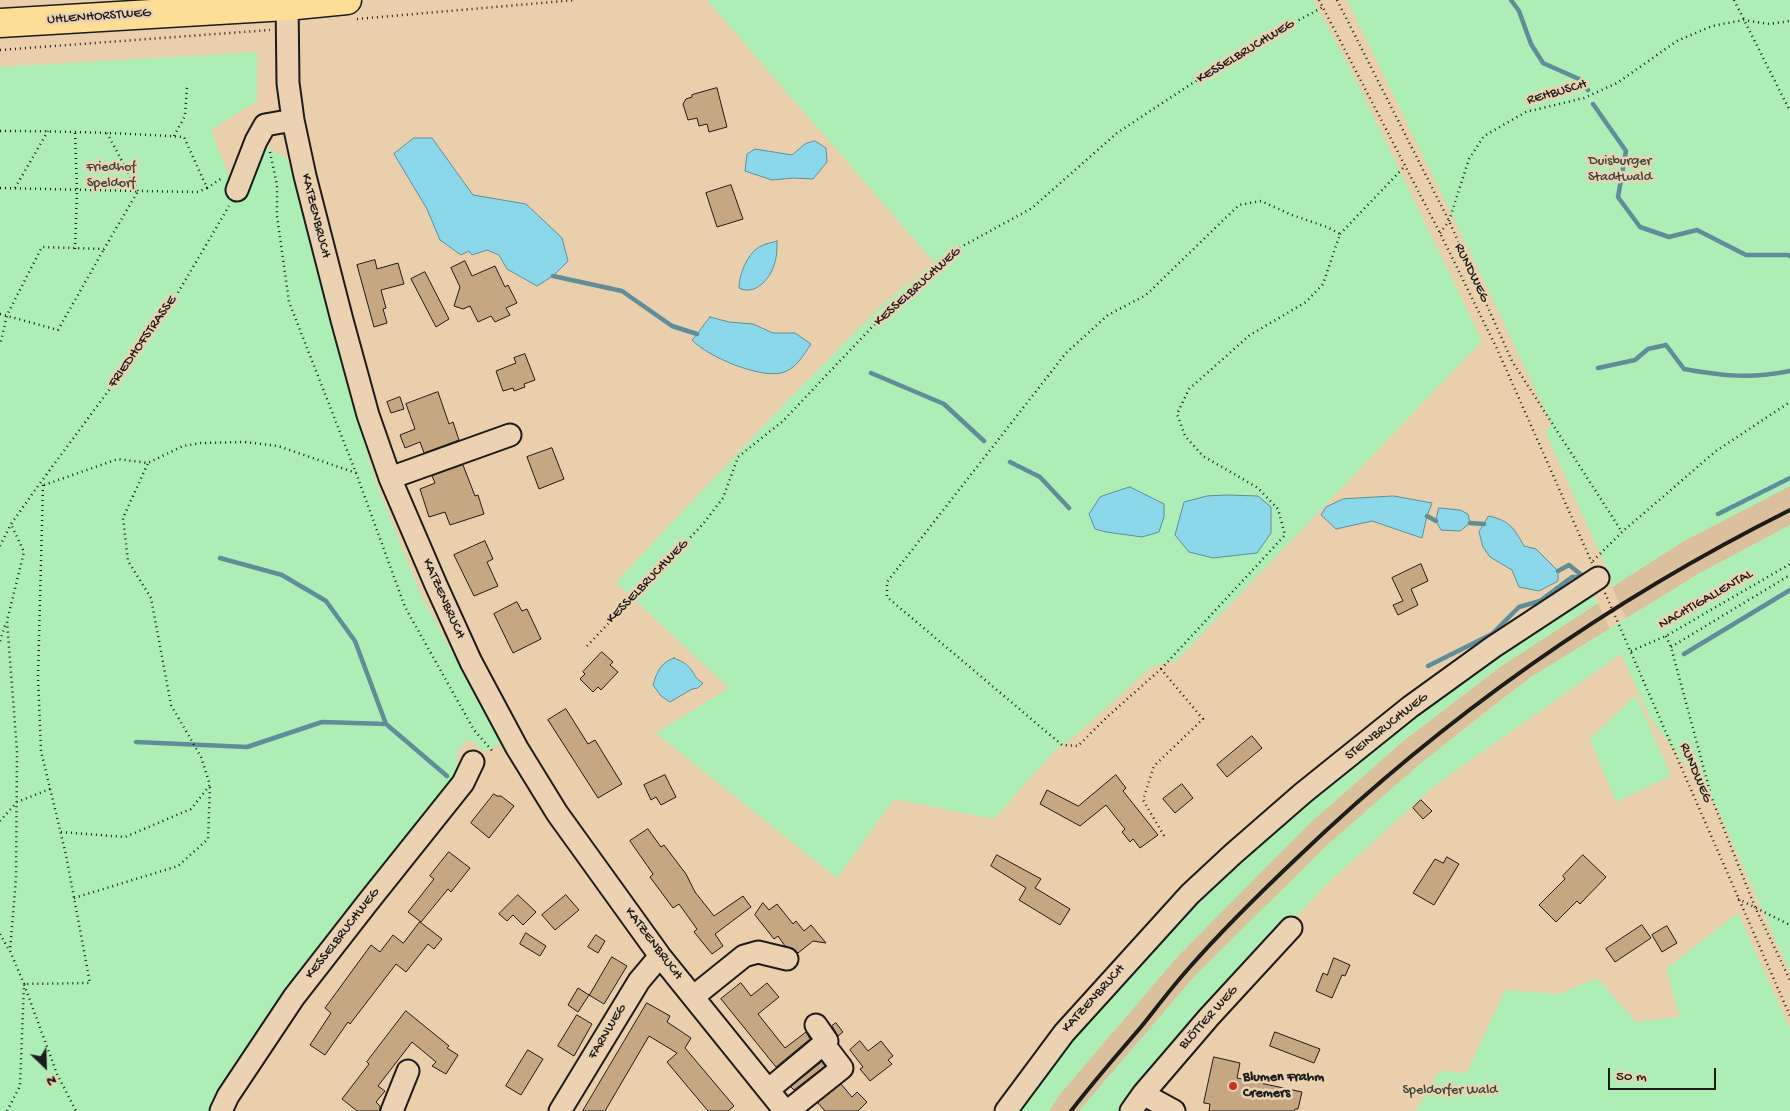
<!DOCTYPE html>
<html>
<head>
<meta charset="utf-8">
<style>
	body { margin:0 }
	#map { position:relative; width:1790px; height:1111px; overflow:hidden; background:#e9cfac; font-family:"Gochi Hand",sans-serif }
	canvas { display:block }
	.north { position:absolute; left:20px; top:1041px; width:50px; height:50px; -webkit-text-stroke:4px #ead2b2; paint-order:stroke; rotate:156deg; font-size:14px; font-weight:700; line-height:20px; text-align:center; color:#1c1c1c }
	.north::after { content:''; display:block; margin:auto; width:18px; height:22px; background:#1c1c1c; clip-path:polygon(50% 0,100% 100%,50% 72%,0 100%) }
	.scale { position:absolute; left:1608px; top:1068px; width:108px; height:22px; box-sizing:border-box; border:2px solid #1c1c1c; border-top:0; padding-left:6px; font-size:15px; line-height:18px; white-space:nowrap; color:#1c1c1c; -webkit-text-stroke:4px #ead2b2; paint-order:stroke }
</style>
</head>
<body>
<div id="map">
<canvas width="1790" height="1111"></canvas>
<div class="north">N</div>
<div class="scale">50 m</div>
</div>
<script>
const ctx = document.querySelector('canvas').getContext('2d');
ctx.lineJoin = 'round';
function fill(path, color) {
  ctx.fillStyle = color;
  ctx.fill(path, 'evenodd');
}
function strokePath(path, color, width, dash) {
  ctx.strokeStyle = color;
  ctx.lineWidth = width;
  ctx.lineCap = dash ? 'butt' : 'round';
  ctx.setLineDash(dash || []);
  ctx.stroke(path);
}
function write(font, color, halo, rows, align = 'center') {
  ctx.font = font + ' "Gochi Hand",sans-serif';
  ctx.lineWidth = 5;
  ctx.setLineDash([]);
  ctx.textBaseline = 'middle';
  ctx.strokeStyle = halo;
  ctx.fillStyle = color;
  for (const [text, x, y, turn = 0] of rows) {
    ctx.save();
    ctx.translate(x, y);
    ctx.rotate((+turn || 0) * Math.PI / 180);
    ctx.textAlign = isNaN(turn) ? turn : align;
    if (halo) ctx.strokeText(text, 0, 0);
    ctx.fillText(text, 0, 0);
    ctx.restore();
  }
}
const built = new Path2D(`
	M1790 486V525L1700 573 1626 618 1612 587 1684 541Z
	M1598 603 1610 629 1531 677 1472 722 1325 847 1194 977 1079 1111H1049L1060 1094 1178 956 1310 823 1402 742 1500 667Z`);
const green = new Path2D(`
	M707 0H1313L1353 74 1482 341 1177 660 1150 668 1076 735 1055 750 994 819 894 799 837 878 656 733 729 688 616 582 791 397 884 303 934 262Z
	M1347 0H1790V486L1684 541 1612 587 1609 573 1545 431 1552 425 1477 266Z
	M257 52V101L211 130 228 174 229 187 261 144 288 159 374 477 420 593 501 743 485 752 469 739 458 749 454 785 213 1111H0V67Z
	M1790 525V972L1716 805 1651 719 1621 654 1434 786 1325 886 1286 928 1125 1111H1079L1194 977 1325 847 1421 763 1531 677 1700 573Z
	M1590 590 1598 603 1500 667 1402 742 1310 823 1178 956 1060 1094 1049 1111H1012L1193 896 1413 711Z
	M1636 695 1671 776 1616 802 1590 739Z
	M1738 913 1790 1029V1111H1416L1440 1071 1467 1073 1505 990 1559 994 1597 978 1636 1022 1680 1017 1666 969Z`);
const water = new Path2D(`
	M414 138H432L473 195 526 204 562 238 568 261 553 276 537 286 507 269 499 255 487 250 472 255 469 251 461 255 440 240 427 209 394 154Z
	M815 141 826 148 827 162 813 179 794 178 772 180 745 171 747 154 755 149 792 155 805 144Z
	M777 241C777 249 777 258 774 265 770 279 755 296 739 288 739 274 748 252 761 246 766 243 772 243 777 241Z
	M710 317 729 322 753 324 773 333H795L811 344C803 356 795 370 781 373 759 378 708 357 692 340 699 333 703 325 710 317Z
	M1130 487 1164 504V517L1159 532 1142 537 1106 532 1095 529 1089 514 1100 497Z
	M1227 495 1258 496 1271 507V533L1257 553 1213 558 1189 552 1175 535 1184 502 1207 496Z
	M1394 496 1432 503 1427 516 1422 538 1372 521 1336 529 1321 515 1326 507 1343 499Z
	M1439 508 1460 510 1468 514 1470 523 1460 531 1441 530 1436 521Z
	M1489 516C1510 521 1514 528 1524 546L1536 549 1558 571V581L1539 591 1519 587 1512 570 1490 557 1483 547 1479 532Z
	M674 658C681 661 688 664 692 671 697 678 695 678 703 683L698 688 692 689 670 702 661 696 653 685C657 672 660 663 674 658Z`);
const stream = new Path2D(`
	M1511 0 1519 11 1531 44 1543 63 1579 79 1588 90
	M1593 104 1626 151 1618 197 1640 227 1669 237 1697 230 1746 255H1788L1790 256
	M553 276 622 291 672 326 697 334
	M1598 368 1635 360 1648 349 1666 345 1684 369C1722 376 1752 379 1790 371
	M871 373 944 404 984 441
	M1010 462 1040 477 1069 508
	M1718 514 1790 478
	M1427 516 1436 521
	M1470 523 1484 524
	M220 558 282 575 326 601 355 641 386 724 447 776
	M1558 571 1569 565 1584 577
	M1684 654 1790 590
	M1428 666 1492 634 1519 607 1540 601 1572 577H1584
	M136 742 247 747 322 722 386 724`);
const building = new Path2D(`
	M717 88 727 127 709 132 707 124 699 126 697 118 688 120 683 104 686 99 692 97V95Z
	M731 185 743 219 717 227 706 193Z
	M375 260 377 269 398 263 404 284 381 290 386 308 383 309 387 323 374 327 357 265Z
	M465 261 472 276 495 266 505 287 508 285 517 303 506 308 510 315 495 322 491 316 478 322 470 306 463 309 454 306 460 287 451 268Z
	M425 272 449 319 436 327 411 279Z
	M525 354 535 380 524 384 525 387 514 391 513 388 503 391 496 371 516 363 514 358Z
	M438 392 449 424 453 422 459 440 424 453 420 442 405 448 400 435 415 429 406 404Z
	M400 397 404 409 391 413 387 402Z
	M552 448 564 479 539 489 527 457Z
	M463 465 475 496 478 495 484 514 450 525 445 512 429 517 420 489 435 483 432 476Z
	M485 541 493 559 487 562 498 586 474 596 454 555Z
	M1421 564 1428 581 1411 589 1418 605 1398 615 1393 605 1403 601 1392 578Z
	M517 602 522 611 527 609 541 639 513 653 494 614Z
	M602 652 613 662 610 665 618 672 601 690 598 687 593 692 580 679 585 674 583 672Z
	M566 709 588 744 595 740 622 784 598 798 548 720Z
	M1252 736 1262 748 1227 777 1217 765Z
	M665 775 676 797 661 805 656 797 651 800 644 785Z
	M1116 775 1126 788 1123 791 1158 835 1140 848 1133 839 1130 842 1122 832 1125 829 1106 805 1080 826 1040 804 1047 790 1078 806Z
	M1182 784 1193 798 1175 813 1163 799Z
	M494 794 497 796H501L514 806 489 838 471 823Z
	M1421 800 1432 811 1423 819 1413 808Z
	M648 829 661 847 664 845 686 874 695 892 714 916 743 896 751 907 715 934 723 946 712 954 694 932 697 929 679 904 673 908 650 877 653 874 630 841Z
	M449 852 470 868 451 892 448 889 421 922 408 912 434 879 430 876Z
	M997 855 1041 879 1035 888 1070 909 1060 925 1019 900 1026 888 991 866Z
	M1583 855 1606 877 1580 904 1577 901 1556 922 1539 905 1565 879 1563 876Z
	M1447 857 1459 864 1434 905 1413 893 1435 859 1443 863Z
	M518 895 536 912 523 925 513 915 507 921 499 914Z
	M566 895 579 910 555 930 542 915Z
	M763 903 769 910 777 904 793 924 796 921 804 931 811 925 826 943 813 941 798 953 795 950 785 946 778 936 774 939 755 915Z
	M420 922 442 939 434 949 428 944 406 972 396 964 350 1024 348 1022 325 1055 310 1045 331 1013 325 1008 371 945 380 952 393 935 403 943Z
	M1642 925 1651 938 1615 962 1606 949Z
	M1667 926 1677 943 1662 952 1652 935Z
	M526 933 546 946 540 956 520 944Z
	M596 935 605 941 598 953 588 947Z
	M612 957 627 966 604 1004 589 995 578 1012 568 1005 578 988 589 995Z
	M1334 958 1350 965 1345 976 1342 975 1332 998 1316 991 1323 973 1327 975Z
	M741 983 751 996 767 983 779 997 758 1014 785 1048 806 1032 810 1039 776 1067 721 999Z
	M647 1003 670 1016 667 1022 691 1038 685 1048 734 1106 728 1111H708L667 1062 677 1053 649 1036 605 1111H583Z
	M406 1011 449 1046 447 1048 458 1055 446 1074 432 1066 436 1062 412 1042 378 1086 385 1091 376 1102 380 1106V1111H357L342 1099 369 1064 367 1062Z
	M577 1015 592 1024 574 1056 558 1046Z
	M836 1023 843 1032 838 1036 832 1026Z
	M1275 1032 1320 1049 1314 1063 1270 1046Z
	M860 1041 868 1051 881 1041 893 1056 888 1060 892 1064 870 1081 860 1069 863 1067 850 1050Z
	M528 1050 543 1059 521 1095 506 1086Z
	M1214 1057 1240 1063 1237 1078 1302 1092 1298 1109H1295L1294 1111H1209L1210 1104 1204 1103Z
	M822 1062 825 1066 794 1090 791 1087Z
	M841 1084 852 1097 857 1092 867 1102 858 1111H825L818 1103Z`);
const path = new Path2D(`
	M1319 0 1440 233 1498 351 1592 563
	M1337 0 1449 221 1512 361 1622 532
	M1734 0 1790 111
	M357 19 575 0
	M0 50 270 30
	M0 131C61 131 123 133 184 137L207 188 198 192 138 191 107 133
	M174 136 185 116 187 86
	M270 152 277 185V216L289 302 356 473 405 607 474 730 494 753
	M0 188 138 191 104 249 42 247 7 315 0 345
	M15 188 48 131
	M207 188 222 178
	M1440 233 1449 221 1469 159 1484 136 1526 112 1584 98 1617 83 1677 41 1712 26 1744 20 1769 24 1790 21
	M1340 234 1405 166
	M75 249 77 190 75 132
	M0 314 58 330 104 249
	M43 485 38 677 41 751 66 855 90 983 24 984 57 1074 76 1111
	M44 485 118 459 148 463 183 446 201 443 245 442 278 446 356 473
	M0 546 11 524 38 486 166 313 229 206
	M1593 561 1622 532 1716 451 1790 402
	M1605 593 1790 1016
	M1666 636 1671 647 1712 799 1755 907 1790 980
	M0 641 6 622
	M587 646 703 524 723 498 738 457 783 421 874 325 961 247 1032 208 1117 133 1238 53 1323 7
	M1671 647 1790 575
	M1631 651 1666 636 1790 564
	M1161 669 1285 535 1278 509 1258 488 1203 456 1185 436 1177 414 1189 389 1250 335 1306 302 1323 284 1340 234 1327 227 1292 215 1261 201 1239 205 1146 295 1108 315 1066 353 887 582V597L1062 745 1078 746 1107 717 1161 669 1203 719 1154 766 1143 800 1166 839
	M0 821 17 802 50 789
	M61 832 125 837 191 809 210 785 201 757 171 705 151 598 128 561 123 518 148 463
	M74 898 178 866 208 839 210 787
	M1738 899 1790 925
	M0 934 9 950
	M7 1111 20 1086 24 984 10 951 16 878 17 751 7 621 24 552 11 524`);
const minor = new Path2D(`
	M287 0 288 83 293 120 305 176 342 320 368 415 390 478 436 585 471 662 517 748 557 813 660 956 785 1111
	M237 190 256 141 265 125 293 120
	M390 478 510 435
	M693 997 744 956 758 952 787 959
	M768 1090 827 1041 816 1025
	M1143 1094 1174 1111
	M221 1111 228 1096 294 997 368 902 463 783 473 762
	M392 1111 408 1071
	M560 1111 639 981 660 956
	M788 1111 842 1068 829 1051
	M1006 1111 1064 1033 1190 894 1233 854 1303 793 1410 707 1493 647 1598 578
	M1131 1111 1143 1094 1209 1017 1291 928`);
const major = new Path2D(`
	M0 23 286 6 347 0`);
const rail = new Path2D(`
	M1071 1111C1093 1082 1117 1055 1141 1027 1157 1007 1172 987 1189 968 1223 929 1261 892 1299 856 1444 717 1610 600 1790 510`);
const markers = [
	[1233,1086,5,"#c8321e"]
];
const streetNames = [
	["UHLENHORSTWEG",99,17,-4],
	["KESSELBRUCHWEG",1246,52,-31],
	["REHBUSCH",1557,93,-16],
	["KATZENBRUCH",315,216,76],
	["RUNDWEG",1471,273,64],
	["KESSELBRUCHWEG",918,287,-42],
	["FRIEDHOFSTRASSE",143,342,-55],
	["KESSELBRUCHWEG",648,582,-46],
	["KATZENBRUCH",443,599,66],
	["NACHTIGALLENTAL",1706,600,-30],
	["STEINBRUCHWEG",1387,727,-38],
	["RUNDWEG",1695,773,67],
	["KESSELBRUCHWEG",343,934,-52],
	["KATZENBRUCH",653,944,53],
	["KATZENBRUCH",1094,999,-48],
	["BLÖTTER WEG",1209,1018,-48],
	["FARNWEG",608,1032,-59]
];
const parkNames = [
	["Duisburger",1620,162],
	["Stadtwald",1620,178],
	["Friedhof",111,168],
	["Speldorf",111,184],
	["Speldorfer Wald",1450,1091]
];
const poiNames = [
	["Blumen Frahm",1243,1078],
	["Cremers",1243,1094]
];
fill(built, '#dac09c');
fill(green, '#adeeb7');
fill(water, '#8bd8ea');
strokePath(water, '#5f8d98', 1);
strokePath(stream, '#5f8d98', 4.5);
fill(building, '#c5a782');
strokePath(building, '#1c1c1c', 1);
strokePath(minor, '#1c1c1c', 25);
strokePath(major, '#1c1c1c', 31);
strokePath(path, '#1c1c1c', 2.5, [1, 4]);
strokePath(minor, '#ead2b2', 21);
strokePath(major, '#fdde96', 28);
strokePath(rail, '#1c1c1c', 4);
for (const [x, y, r, color] of markers) {
  const dot = new Path2D();
  dot.arc(x, y, r, 0, 2 * Math.PI);
  ctx.fillStyle = color;
  ctx.fill(dot);
  strokePath(dot, '#ead2b2', 2);
}
write('14px', '#1c1c1c', '#ead2b2', streetNames);
write('14px', '#39463b', '#ead2b2', parkNames);
write('bold 14px', '#1c1c1c', '#ead2b2', poiNames, 'left');
</script>
</body>
</html>
